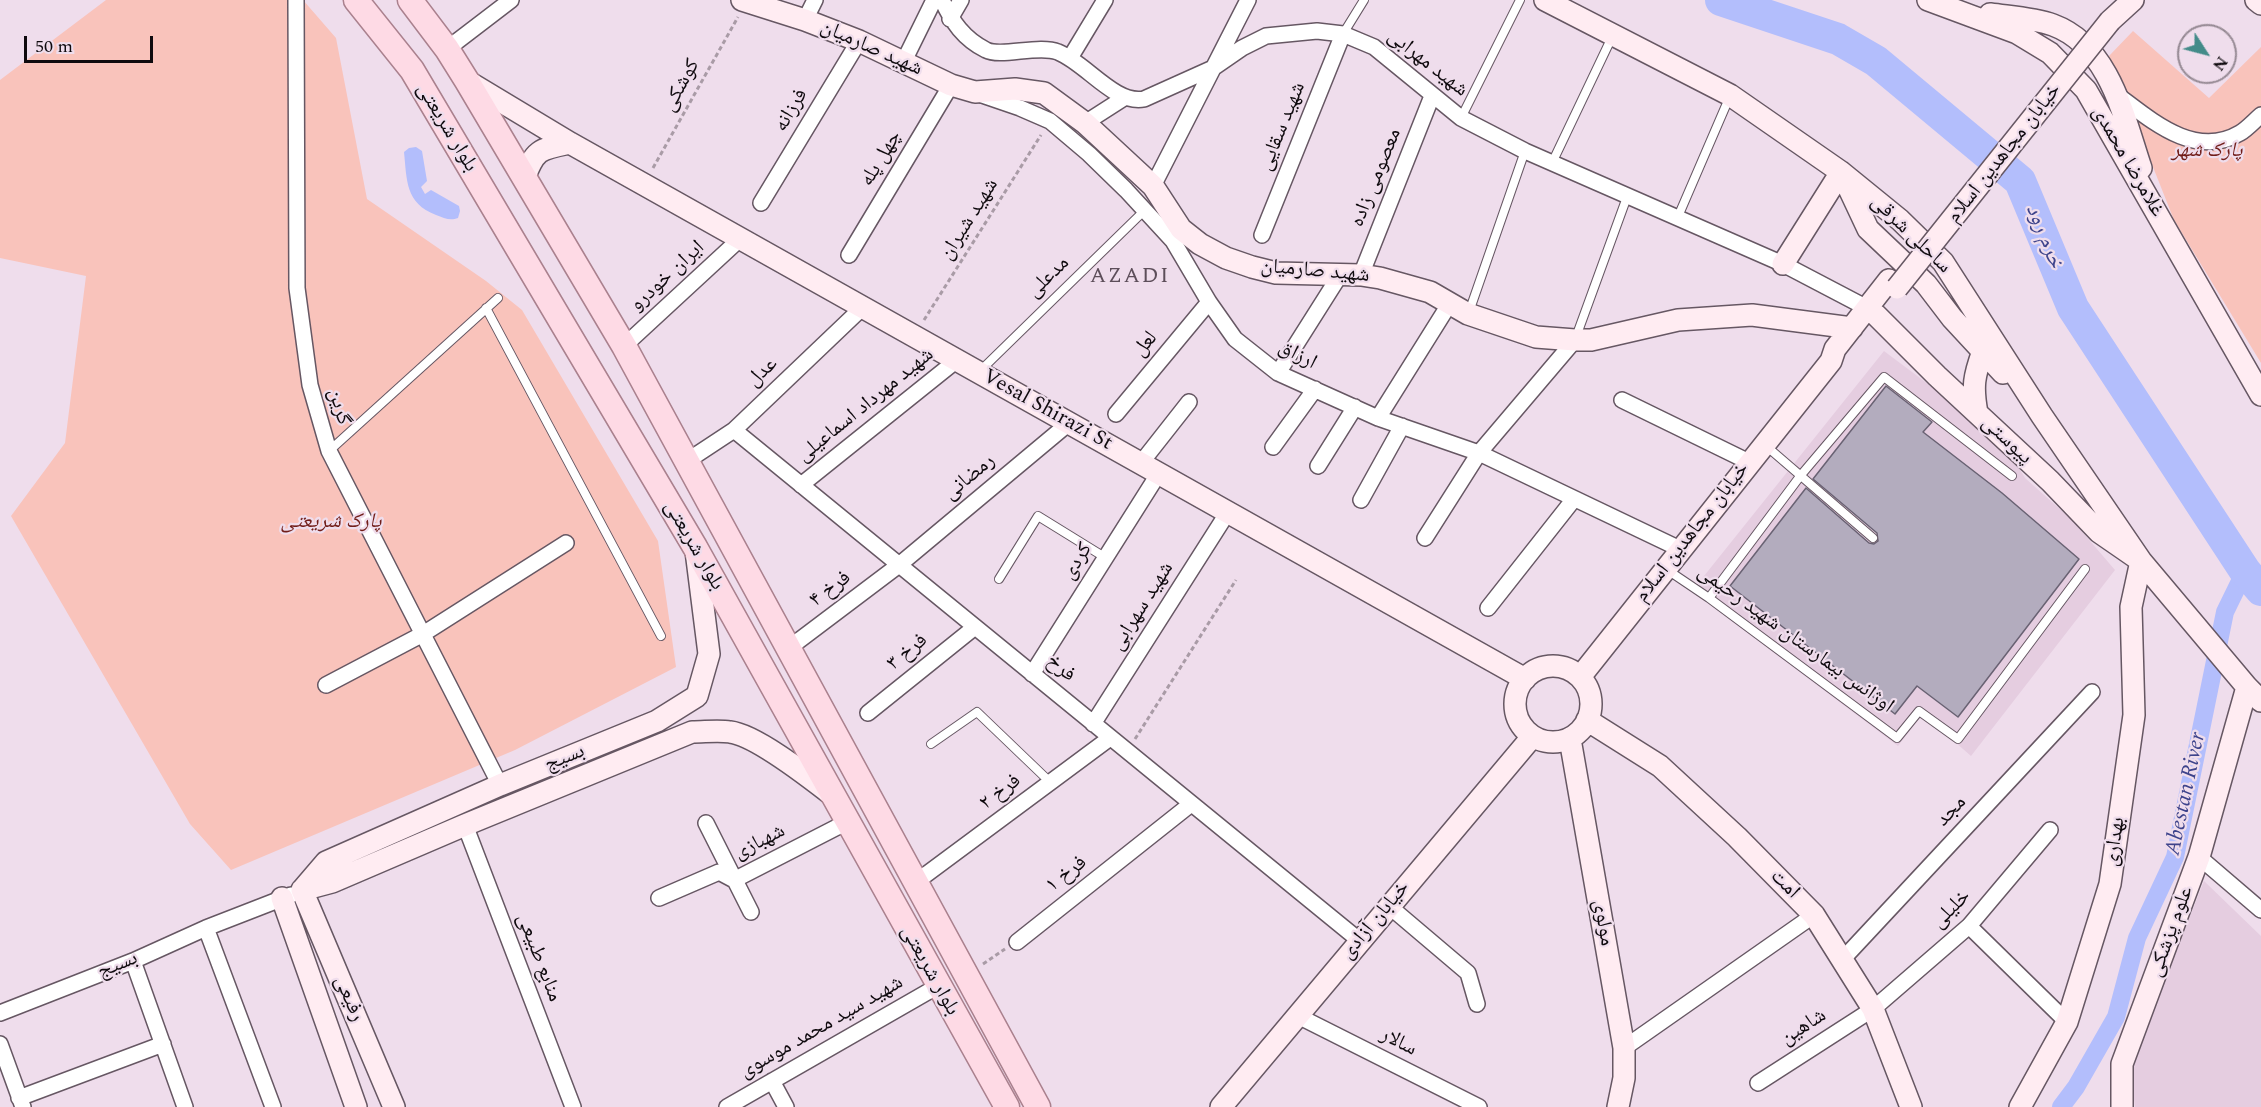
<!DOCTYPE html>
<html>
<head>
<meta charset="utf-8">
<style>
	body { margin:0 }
	#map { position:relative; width:2261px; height:1107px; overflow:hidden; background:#efddec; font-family:Spectral,serif }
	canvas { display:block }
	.north { position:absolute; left:2177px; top:24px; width:60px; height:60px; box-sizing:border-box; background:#efddec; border:2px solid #958993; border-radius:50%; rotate:126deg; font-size:16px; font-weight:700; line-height:24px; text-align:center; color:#0f0a0e }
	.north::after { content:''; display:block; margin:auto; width:21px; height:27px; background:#438b89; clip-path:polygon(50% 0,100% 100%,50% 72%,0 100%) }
	.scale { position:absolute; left:24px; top:36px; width:129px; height:27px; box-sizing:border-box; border:3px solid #0f0a0e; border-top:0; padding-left:8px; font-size:18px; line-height:21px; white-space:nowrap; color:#0f0a0e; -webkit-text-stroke:4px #efddec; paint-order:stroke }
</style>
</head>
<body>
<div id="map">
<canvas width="2261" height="1107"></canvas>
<div class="north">N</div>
<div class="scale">50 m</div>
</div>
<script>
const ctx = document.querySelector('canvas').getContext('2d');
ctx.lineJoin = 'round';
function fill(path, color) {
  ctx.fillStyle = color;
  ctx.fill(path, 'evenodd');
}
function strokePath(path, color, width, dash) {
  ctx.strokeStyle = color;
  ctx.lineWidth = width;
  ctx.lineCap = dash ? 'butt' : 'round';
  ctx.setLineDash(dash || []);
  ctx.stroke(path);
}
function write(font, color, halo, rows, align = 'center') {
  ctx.font = font + ' Spectral,"Noto Naskh Arabic",serif';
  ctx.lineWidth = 4.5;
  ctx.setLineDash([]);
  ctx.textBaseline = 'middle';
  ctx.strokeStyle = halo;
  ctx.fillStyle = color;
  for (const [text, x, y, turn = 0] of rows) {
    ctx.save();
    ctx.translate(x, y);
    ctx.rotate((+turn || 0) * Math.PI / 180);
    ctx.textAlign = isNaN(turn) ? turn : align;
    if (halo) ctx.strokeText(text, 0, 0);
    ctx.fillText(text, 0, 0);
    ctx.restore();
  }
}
const built = new Path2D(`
	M1884 351 1984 426 2014 460 2025 478 2072 520 2115 570 1971 756 1923 714 1898 746 1692 591Z
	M2204 881 2261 936V1107H2135L2130 1067Z`);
const green = new Path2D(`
	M106 0H303L336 38 367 199 486 281 522 310 658 541 676 667 515 750 231 870 190 824 11 516 65 443 86 276 0 258V80Z
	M2133 31 2209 98 2261 47V363L2174 220 2109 56Z`);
const water = new Path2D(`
	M416 147 422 151 427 181 421 187 425 194 431 190 459 206 460 211 458 218C450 221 444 218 436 215 405 203 407 180 404 152L409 148Z`);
const canal = new Path2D(`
	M2061 1107 2076 1087 2116 1017 2137 938 2175 857 2225 612 2245 571`);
const river = new Path2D(`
	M1721 0 1838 39 1876 61 2020 181 2073 308 2245 571 2261 590`);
const building = new Path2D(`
	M1886 386 1932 422 1923 432 2002 493 2079 559 1958 717 1917 686 1895 714 1730 586 1806 488 1869 543 1874 544 1878 541 1877 533 1813 479Z`);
const path = new Path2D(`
	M653 168 738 17
	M924 320 1041 135
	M1135 739 1236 580
	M983 964 1005 949`);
const lane = new Path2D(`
	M1343 34 1364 0
	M1461 118 1520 0
	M1552 163 1612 37
	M1677 219 1730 96
	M486 308 661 636
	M1469 312 1525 151
	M1576 337 1627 197
	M981 370 1145 210
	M1765 445 1873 538
	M329 451 498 298
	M1666 569 1709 598 1897 738 1919 711 1958 739 2085 569
	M999 579 1038 516 1106 558
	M1709 598 1801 475 1884 377 2012 476
	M931 744 977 712 1050 782`);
const street = new Path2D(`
	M296 0 297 288 310 385 329 451 500 785
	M942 0C952 22 964 39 986 50 1001 58 1039 44 1058 52 1086 63 1115 105 1144 99L1213 68 1242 48 1266 36 1317 31 1343 34 1374 47 1461 118 1525 151 1783 264 1867 308
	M950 19 961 0
	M805 20 815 0
	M447 49 511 0
	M1070 58 1105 0
	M904 61 934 0
	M2116 94C2150 119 2194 160 2240 133 2247 129 2254 121 2261 115
	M982 95 1020 108 1050 121 1089 154 1126 190 1173 241 1209 302 1235 339 1278 373 1378 418 1479 453 1680 549
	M1085 123 1124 98
	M1153 186 1248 0
	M761 203 859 41
	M1262 235 1343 34
	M849 255 951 85
	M1361 275 1432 96
	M624 346 741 238
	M1278 373 1340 275
	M1622 400 1749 462
	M1116 414 1209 302
	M1378 418 1450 303
	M734 430 1360 941
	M1273 447 1315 389
	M687 461 734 430 863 307
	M1141 463 1189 402
	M1318 466 1355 407
	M801 485 957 360
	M1361 500 1402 426
	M1425 538 1479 453 1575 340
	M1488 608 1574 499
	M789 648 899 565 1069 423
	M1032 674 1159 473
	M326 685 423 634 566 543
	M868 713 975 627
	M1093 724 1228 512
	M706 823 751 912
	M465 825 573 1107
	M2199 857 2261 910
	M916 882 1110 738
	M659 898 719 872 734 880 847 822
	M1389 906 1468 973 1477 1004
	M1969 926 2067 1022
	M206 928 273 1107
	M1017 942 1191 804
	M1842 960 2092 692
	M133 961 185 1107
	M0 1013 133 961 206 928 291 895
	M1298 1016 1479 1107
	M0 1044 23 1107
	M1624 1048 1814 915
	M772 1081 786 1107
	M1758 1083 1873 1009 1969 926 2050 830
	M19 1098 163 1044
	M727 1107 938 986`);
const secondary = new Path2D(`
	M742 0 805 20 859 41 951 85 975 92 1015 89 1044 93 1085 123 1153 186 1181 229 1200 244 1226 258 1252 267 1276 273 1361 275 1380 278 1430 292 1468 314 1536 337 1575 340H1591L1678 320 1752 315 1852 328
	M1545 0 1730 95 1841 172 1900 220 1943 262 2042 416 2141 561 2247 687 2261 701
	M1928 0 2017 33 2050 53 2086 90 2261 395
	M2256 0 2261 4
	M1990 14C2011 17 2033 18 2053 25 2110 46 2124 118 2141 168
	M2110 21 2133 0
	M467 81 570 143 1525 679
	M1844 178 1868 229 1926 284 1952 318 2003 373
	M524 179C535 149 540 149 570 143
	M1783 264 1841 172
	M1876 315 1937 376 2050 481 2099 532 2141 561 2131 607 2134 715 2110 884 2067 1022 2020 1107
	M1977 413C1972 386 1974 376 1983 351
	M1515 704a38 38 0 1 1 76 0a38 38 0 1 1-76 0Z
	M1580 677 1831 361 1835 349 1889 280
	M1587 720 1660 766 1737 837 1814 915 1873 1009 1911 1107
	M1570 739 1624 1048V1078L1618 1107
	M302 890 326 862 500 785 657 721 697 696 709 654 696 551
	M302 890 332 882 465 825 692 732C705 732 718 730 730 732 756 735 809 777 831 794
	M302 890 394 1107
	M282 898 356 1107
	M1221 1107 1532 737
	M2122 1107V1064L2199 857 2247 687`);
const primary = new Path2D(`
	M356 0 412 70 695 547 1007 1107
	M410 0 447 49 467 81 624 346 1038 1107`);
const secondaryBridge = new Path2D(`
	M1897 288 2110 21`);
const streetNames = [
	["شهید صارمیان",871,49,24],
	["شهید مهرابی",1427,64,38],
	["کوشکی",682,86,-61],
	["فرزانه",792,111,-59],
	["شهید سقایی",1283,127,-68],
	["بلوار شریعتی",446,128,59],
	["خیابان مجاهدین اسلام",2005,154,-52],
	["چهل پله",882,159,-59],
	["غلامرضا محمدی",2127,162,60],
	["معصومی زاده",1377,178,-68],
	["شهید شیران",970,220,-58],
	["ساحلی شرقی",1910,235,44],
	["شهید صارمیان",1315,272,5],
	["ایران خودرو",668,277,-43],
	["مدعلی",1049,278,-44],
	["لعل",1146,345,-50],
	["ارزاق",1297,356,28],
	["عدل",763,373,-43],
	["شهید مهرداد اسماعیلی",866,406,-39],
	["گرین",338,407,74],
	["Vesal Shirazi St",1047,411,29],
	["پیوستی",2006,441,43],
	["رمضانی",970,478,-40],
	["خیابان مجاهدین اسلام",1693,533,-52],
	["بلوار شریعتی",693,546,60],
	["کردی",1078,562,-58],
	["فرخ ۴",831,590,-37],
	["شهید سهرابی",1143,607,-58],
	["اوژانس بیمارستان شهید رحیمی",1795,640,36],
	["فرخ ۳",908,653,-39],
	["فرخ",1060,669,39],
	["بسیج",565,759,-22],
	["فرخ ۲",1001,793,-37],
	["مجد",1952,812,-47],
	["بهداری",2116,842,-82],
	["شهبازی",760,843,-27],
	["فرخ ۱",1067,875,-38],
	["امت",1784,885,45],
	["خلیلی",1952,910,-45],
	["خیابان آزادی",1376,921,-50],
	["مولوی",1602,923,80],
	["علوم پزشکی",2172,932,-70],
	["منابع طبیعی",538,958,69],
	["بسیج",118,966,-22],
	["بلوار شریعتی",929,971,61],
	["رفیعی",348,999,67],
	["شهید سید محمد موسوی",822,1028,-30],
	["شاهین",1804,1028,-33],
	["سالار",1398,1043,27]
];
const parkNames = [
	["پارک شهر",2207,152],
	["پارک شریعتی",331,523]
];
const waterNames = [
	["خرم رود",2043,237,68],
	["Abestan River",2187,794,-78]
];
const neighbourhoodNames = [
	["AZADI",1130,278]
];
fill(built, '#e5cde0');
fill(green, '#f9c3bb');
fill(water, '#b3befc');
strokePath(canal, '#b3befc', 18);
strokePath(river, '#b3befc', 32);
fill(building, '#b3acbe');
strokePath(building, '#696273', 1.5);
strokePath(lane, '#665763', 10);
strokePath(street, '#665763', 18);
strokePath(secondary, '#665763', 24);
strokePath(primary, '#aa818e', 27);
strokePath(path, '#a99ba6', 3, [4.5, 3]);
strokePath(lane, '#fff', 8);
strokePath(street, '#fff', 15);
strokePath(secondary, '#ffecf2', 21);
strokePath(primary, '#fedae5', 24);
strokePath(secondaryBridge, '#665763', 24, []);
strokePath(secondaryBridge, '#ffecf2', 21);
write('21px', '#0f0a0e', '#efddec', streetNames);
write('italic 21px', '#711d19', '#efddec', parkNames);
write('italic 22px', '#3d438b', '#efddec', waterNames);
ctx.letterSpacing = '1.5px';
write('22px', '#5d4e5a', '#efddec', neighbourhoodNames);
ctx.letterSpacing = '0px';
</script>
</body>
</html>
